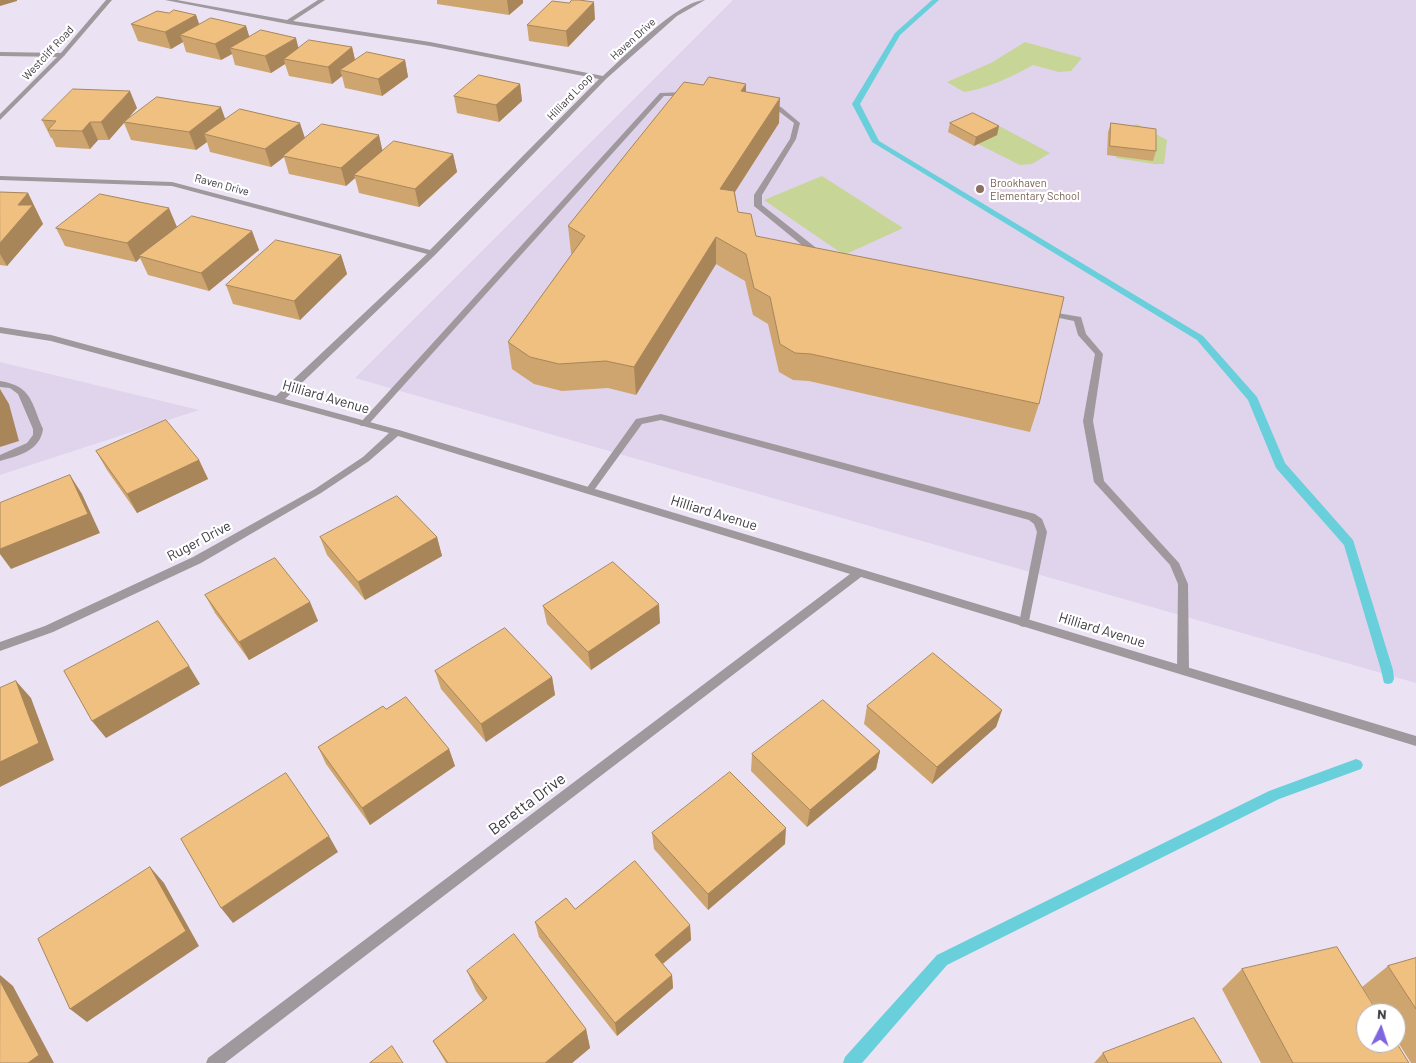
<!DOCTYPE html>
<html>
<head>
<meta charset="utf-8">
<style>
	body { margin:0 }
	#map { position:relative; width:1416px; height:1063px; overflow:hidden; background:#ebe3f3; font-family:Barlow,sans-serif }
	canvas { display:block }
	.north { position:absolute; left:1356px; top:1003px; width:50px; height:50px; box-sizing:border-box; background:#fff; border:1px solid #b1b0b3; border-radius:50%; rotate:4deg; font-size:14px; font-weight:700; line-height:20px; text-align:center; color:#3d3a41 }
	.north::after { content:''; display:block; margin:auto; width:18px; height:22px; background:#7f65e0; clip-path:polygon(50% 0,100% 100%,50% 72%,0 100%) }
</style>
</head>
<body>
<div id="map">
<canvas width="1416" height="1063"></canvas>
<div class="north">N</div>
</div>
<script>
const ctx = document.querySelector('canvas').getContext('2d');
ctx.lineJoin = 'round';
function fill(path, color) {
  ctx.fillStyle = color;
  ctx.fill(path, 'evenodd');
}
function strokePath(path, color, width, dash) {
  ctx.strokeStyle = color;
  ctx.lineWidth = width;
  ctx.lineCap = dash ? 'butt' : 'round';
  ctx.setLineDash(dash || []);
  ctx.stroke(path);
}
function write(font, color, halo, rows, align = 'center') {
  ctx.font = font + ' Barlow,sans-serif';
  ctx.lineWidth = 4.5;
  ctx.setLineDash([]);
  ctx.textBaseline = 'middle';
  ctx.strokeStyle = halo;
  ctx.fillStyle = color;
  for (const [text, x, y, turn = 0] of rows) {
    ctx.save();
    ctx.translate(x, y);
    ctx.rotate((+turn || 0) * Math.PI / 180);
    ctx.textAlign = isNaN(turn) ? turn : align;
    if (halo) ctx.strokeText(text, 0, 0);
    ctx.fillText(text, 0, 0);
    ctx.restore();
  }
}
const built = new Path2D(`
	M733 0H1416V683L355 378Z
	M0 362 199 410 0 475Z`);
const green = new Path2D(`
	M1025 42 1082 58 1071 71 1059 72 1033 65C1011 77 989 88 964 92L947 82 991 63Z
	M986 119 1050 153 1032 164 1020 165 954 132Z
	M1137 124 1167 140 1164 164H1154L1116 158 1117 131Z
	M822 176 903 228 844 255 764 200Z`);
const stream = new Path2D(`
	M932 0H939L900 35 860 104 879 141 1203 336 1257 397 1285 463 1353 540 1393 670 1394 679 1392 683 1388 684 1384 683 1381 670 1344 545 1276 468 1248 400 1197 340 872 142 852 104 895 33Z
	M1356 759 1361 761 1363 765 1361 769 1279 799 947 965 862 1063H843L845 1057 937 955 1269 791Z`);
const service = new Path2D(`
	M660 93 686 92 689 94 686 96H664L367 426H361L359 424 361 422Z
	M767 104 781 107 800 123 796 139 762 195V205L820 251V255H814L754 206V195L790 139 794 123 777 110 765 107V105Z
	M1045 311 1081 317 1086 334 1103 354 1093 421 1104 481 1179 563 1188 584 1189 670 1187 673 1183 675 1179 673 1177 670 1178 584 1170 565 1094 482 1083 421 1095 354 1078 335 1074 321 1045 315Z
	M0 381C32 386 31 402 43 429 40 451 18 456 0 461V455L27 443 33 435V429L18 394 10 388 0 387Z
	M661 414 1035 514 1042 519 1047 532 1028 626 1024 627 1020 626 1019 623 1037 532 1034 524 1029 520 661 420 642 424 592 493H586L584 491 586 489 636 419Z`);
const minor = new Path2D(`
	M165 0H177L287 20 318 0H325L293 21 430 42 603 76C624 57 679 0 705 0L677 16 606 79 435 255 285 399 399 430 1416 736V746L861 577 225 1063H206L208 1058 850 574 398 436 369 461 321 493 201 563 53 632 0 651V642L45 626 193 557 315 489 363 457 389 433 51 341 0 333V327L51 335 276 396 427 254 172 186 0 180V176L172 182 430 250 599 79 430 46 288 24Z
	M0 52 62 53 65 55 62 57 0 56Z`);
const tertiary = new Path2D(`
	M106 0H112L64 56 0 120V114L60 54Z`);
const wall = new Path2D(`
	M437 0H523V3L509 15 437 4Z
	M169 13 196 15 199 25 246 26 249 37 298 48 352 47 355 60H405L408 77 382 96 345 88 342 76 332 84 289 76 285 64 271 73 235 65 232 54 221 60 186 52 183 42 171 49 138 41 131 24Z
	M595 19 568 47 529 41 527 25Z
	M520 84 522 101 499 122 457 113 454 96Z
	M703 85 746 92 779 123 735 192 738 212 756 236 1039 404 1030 432 809 381 793 380 779 372 768 324 753 315 745 281 716 264 636 395 608 388 562 391 534 384 512 369 508 342 572 254 571 253 568 226Z
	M137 108 127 120 226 119 305 138 382 151 453 154 457 172 419 207 359 193 355 178 346 186 289 174 284 157 271 167 210 152 207 142 196 150 131 140 124 123 109 140H98L90 149 56 147 52 138H51L42 120Z
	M950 123 999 126 997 135 974 146 948 132Z
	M1111 123 1156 151 1153 161 1107 155 1108 132Z
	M0 192 28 193 43 224 7 266 0 265Z
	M177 227 169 233 252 231 259 250 209 291 148 275 140 258 136 262 65 246 56 228Z
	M341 255 347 274 300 320 233 304 226 285Z
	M96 451 199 460 208 479 137 513 107 470Z
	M320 537H437L442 556 365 600 327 555Z
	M205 595 310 602 318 621 249 660 215 613Z
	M543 606 660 623 591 670 547 624Z
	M435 671 552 677 555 695 486 742 441 689Z
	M867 706 1002 710 996 727 932 784 864 724Z
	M386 709 449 749 455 766 370 825 326 764 318 747Z
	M880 751 876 769 807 827 751 771 752 754Z
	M652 833 785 844 708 910 654 849Z
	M535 922 690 925 691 940 663 964 672 975 673 988 617 1036 539 937Z
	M1416 958V1063H1411L1396 1039V1013H1379L1362 987 1388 966Z
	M1242 969 1409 1063H1261L1222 989Z
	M467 971 586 1029 590 1048 572 1063H446L433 1041 483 1001 476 991Z
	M1103 1053 1222 1063H1094Z`);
const shadedWall = new Path2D(`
	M0 0H17V1L0 6Z
	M507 0H523V3L509 15Z
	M594 2 595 19 568 47 566 31Z
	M196 15 202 32 180 35 183 42 171 49 165 32Z
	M246 26 251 42 230 48 232 54 221 60 215 44Z
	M296 38 300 54 284 59 285 64 271 73 265 56Z
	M352 47 356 64 340 70 342 76 332 84 328 67Z
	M405 60 408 77 382 96 378 79Z
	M520 84 522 101 499 122 496 105Z
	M746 84V109L741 91Z
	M130 91 137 108 109 140 101 122Z
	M780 98 779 123 720 215V189Z
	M221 107 227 124 204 134 207 142 196 150 189 132Z
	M90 122 98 140 90 149 82 131Z
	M300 123 306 141 283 156 284 157 271 167 265 149Z
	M999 126 997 135 974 146 976 137Z
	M379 135 383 153 354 175 355 178 346 186 341 168Z
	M453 154 457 172 419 207 415 189Z
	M28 193 43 224 7 266 0 254V243L18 205Z
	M169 208 177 227 141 257 139 256 140 258 136 262 127 243Z
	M252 231 259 250 209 291 201 273Z
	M716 237V264L636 395 634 367Z
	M341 255 347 274 300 320 294 301Z
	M0 389 9 404 19 441 0 447Z
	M199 460 208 479 137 513 127 494Z
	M70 475 82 494 100 533 11 569 0 554V549Z
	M437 537 442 556 365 600 358 582Z
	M310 602 318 621 249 660 239 642Z
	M659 604 660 623 591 670 588 652Z
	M189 666 200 684 106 738 92 721Z
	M552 677 555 695 486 742 481 724Z
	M16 681 31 698 54 760 0 787V762Z
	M1002 710 996 727 932 784 937 767Z
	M449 749 455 766 370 825 362 808Z
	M880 751 876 769 807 827 810 810Z
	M786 828 785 844 708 910V894Z
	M329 836 338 852 233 923 221 908Z
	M150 867 164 883 199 946 87 1022 70 1009Z
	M690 925 691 940 656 969 655 955Z
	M0 975 13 986 54 1063H28L0 981Z
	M672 975 673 988 617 1036 615 1023Z
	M586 1029 590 1048 572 1063H545Z`);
const building = new Path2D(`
	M572 0H579L594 2 566 31 527 25 552 1 569 3Z
	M174 10 196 15 165 32 131 24 157 11 169 13Z
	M211 18 246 26 215 44 180 35Z
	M261 30 296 38 265 56 230 48Z
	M309 40 352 47 328 67 284 59Z
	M367 52 405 60 378 79 340 70Z
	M479 75 520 84 496 105 454 96Z
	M709 77 746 84 741 91 780 98 720 189 734 191 738 212 751 214 756 236 1064 297 1039 404 811 354 795 353 780 344 770 297 754 288 746 254 716 237 634 367 606 361 559 364 530 357 508 342 585 236 568 226 684 82 703 85Z
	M73 89 130 91 101 122H90L82 131 48 130 56 121 42 120Z
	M157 97 221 107 189 132 124 122Z
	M240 109 300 123 265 149 204 134Z
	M973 113 999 126 976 137 950 123Z
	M1111 123 1156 129V151L1110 146Z
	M322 124 379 135 341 168 283 156Z
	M394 141 453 154 415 189 354 175Z
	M0 192 28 193 18 205H33L0 243Z
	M100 194 169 208 127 243 56 228Z
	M192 216 252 231 201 273 139 256Z
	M276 240 341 255 294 301 226 285Z
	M166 420 199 460 127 494 96 451Z
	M70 475 88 514 0 549V503Z
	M397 496 437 537 358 582 320 537Z
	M275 558 310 602 239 642 205 595Z
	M613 562 659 604 588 652 543 606Z
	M158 621 189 666 92 721 64 671Z
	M505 628 552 677 481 724 435 671Z
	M933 653 1002 710 937 767 867 706Z
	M16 681 39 743 0 762V688Z
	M406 697 449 749 362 808 318 747 383 706 386 709Z
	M823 700 880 751 810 810 752 754Z
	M730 772 786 828 708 894 652 833Z
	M286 773 329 836 221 908 181 839Z
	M635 861 690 925 655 955 672 975 615 1023 535 922 566 898 575 909Z
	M150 867 186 931 70 1009 38 939Z
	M514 934 586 1029 545 1063H448L433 1041 487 998 467 971Z
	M1337 947 1378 1013H1366V1043H1396V1042L1409 1063H1293L1242 969Z
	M1416 958V1009L1388 966Z
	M0 981 39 1055 28 1063H0Z
	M1194 1018 1222 1063H1108L1103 1053Z
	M392 1046 403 1063H370Z`);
const markers = [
	[980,189,5,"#8d6e63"]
];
const farStreetnames = [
	["Haven Drive",633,39,-42],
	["Westcliff Road",48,53,-47],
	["Hilliard Loop",570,97,-46],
	["Raven Drive",222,185,15]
];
const farEducationnames = [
	["Brookhaven",990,183],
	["Elementary School",990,196]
];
const streetNames = [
	["Hilliard Avenue",326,397,16],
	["Hilliard Avenue",714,513,17],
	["Ruger Drive",199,541,-28],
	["Hilliard Avenue",1102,630,17]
];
const nearStreetnames = [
	["Beretta Drive",527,804,-37]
];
fill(built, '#dfd4ec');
fill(green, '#c7d597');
fill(stream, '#69cfdb');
fill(service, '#9f989d');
fill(minor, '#9f989d');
fill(tertiary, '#9f989d');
fill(wall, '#cea56f');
fill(shadedWall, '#a8865a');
fill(building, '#f0c081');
strokePath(building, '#a8865a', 1);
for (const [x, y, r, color] of markers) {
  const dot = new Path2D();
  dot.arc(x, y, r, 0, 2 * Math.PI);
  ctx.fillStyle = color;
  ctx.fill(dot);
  strokePath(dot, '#fff', 2);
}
write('11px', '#3d3a41', '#fff', farStreetnames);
write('11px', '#785e54', '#fff', farEducationnames, 'left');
write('14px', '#3d3a41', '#fff', streetNames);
write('16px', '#3d3a41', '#fff', nearStreetnames);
</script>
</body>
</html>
